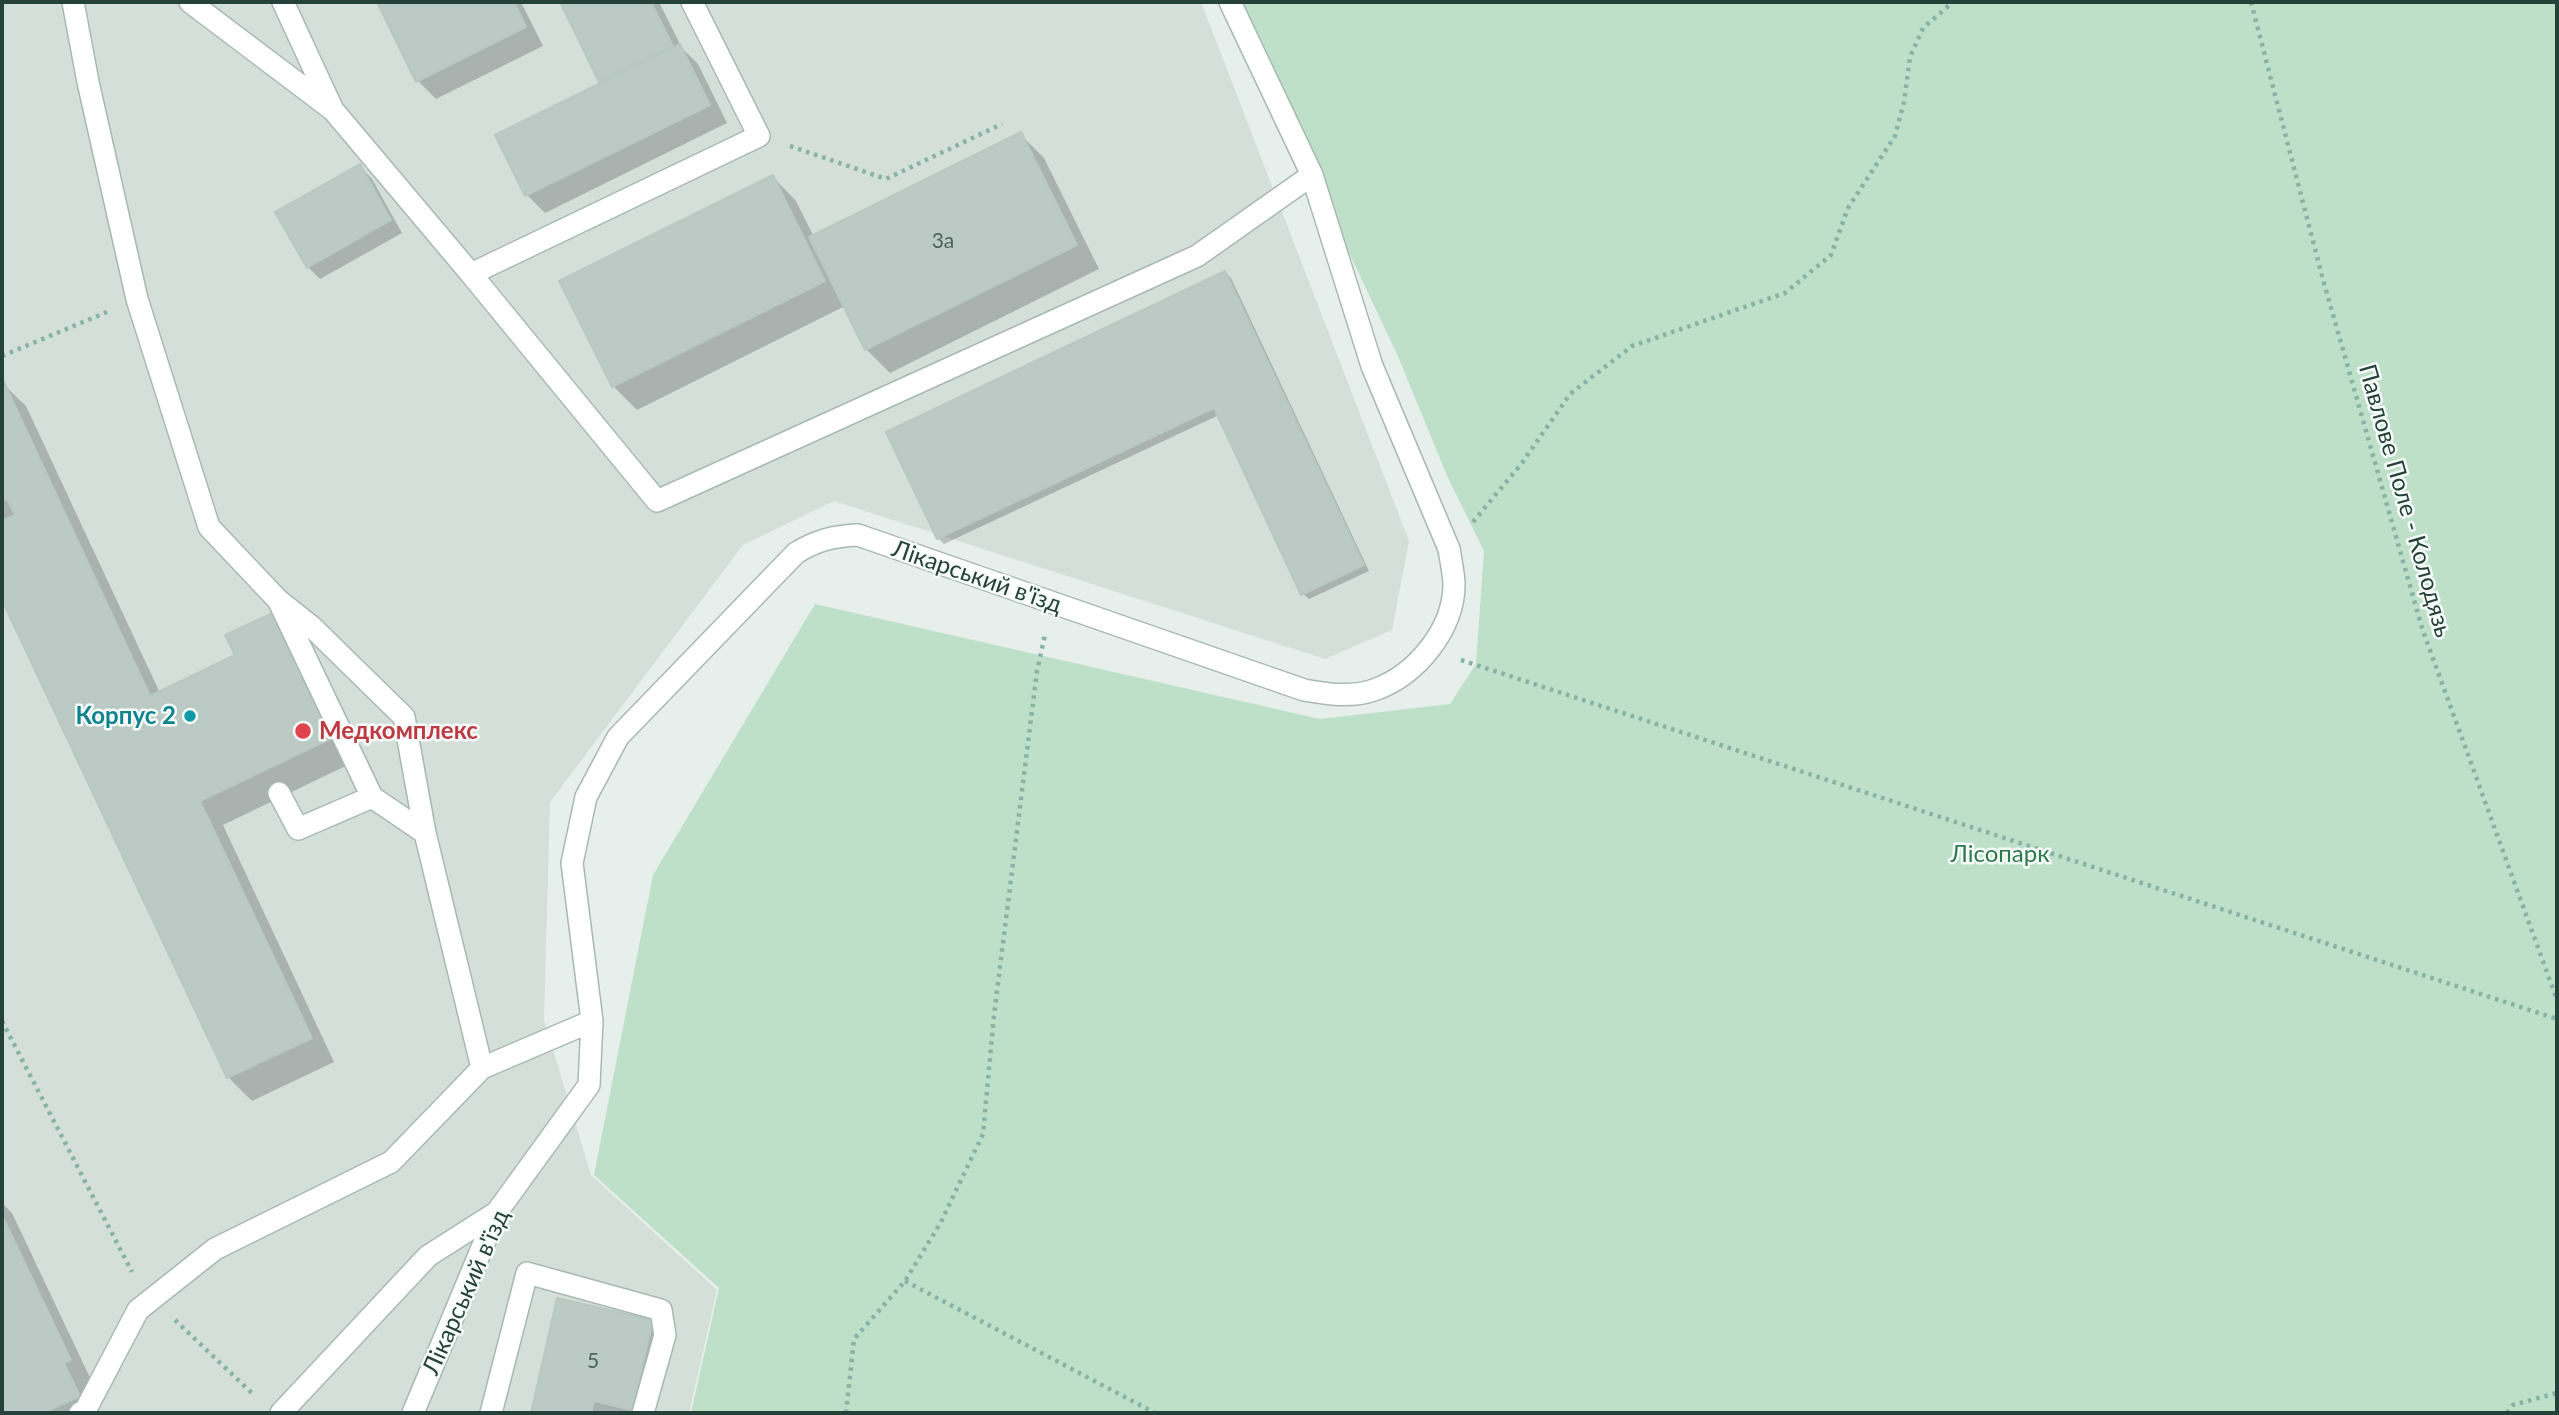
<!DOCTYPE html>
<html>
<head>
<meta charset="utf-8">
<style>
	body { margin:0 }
	#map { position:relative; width:2559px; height:1415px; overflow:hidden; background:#e6efeb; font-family:Lato,sans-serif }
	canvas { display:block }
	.frame { position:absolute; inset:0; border:4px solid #24423a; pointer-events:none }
</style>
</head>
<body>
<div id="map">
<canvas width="2559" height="1415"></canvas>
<div class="frame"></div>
</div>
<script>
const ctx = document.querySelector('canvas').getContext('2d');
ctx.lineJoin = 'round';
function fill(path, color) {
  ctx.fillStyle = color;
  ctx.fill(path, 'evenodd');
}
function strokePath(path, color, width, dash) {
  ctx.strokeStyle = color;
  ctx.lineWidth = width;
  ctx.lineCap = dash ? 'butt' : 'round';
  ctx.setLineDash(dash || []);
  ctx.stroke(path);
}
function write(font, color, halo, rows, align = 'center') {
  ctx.font = font + ' Lato,sans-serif';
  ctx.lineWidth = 5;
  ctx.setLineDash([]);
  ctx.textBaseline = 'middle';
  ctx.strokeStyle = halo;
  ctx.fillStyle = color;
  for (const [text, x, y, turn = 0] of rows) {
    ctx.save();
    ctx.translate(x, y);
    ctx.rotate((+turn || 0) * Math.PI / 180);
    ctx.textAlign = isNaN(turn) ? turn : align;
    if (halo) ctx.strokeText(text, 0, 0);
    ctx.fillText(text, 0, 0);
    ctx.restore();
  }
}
const built = new Path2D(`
	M2 2H1201L1409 541 1392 630 1325 659 834 501 743 545 550 802 544 1020 591 1175 717 1290 689 1413H2Z`);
const green = new Path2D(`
	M1230 2H2557V1413H691L719 1288 594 1175 653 875 815 604 1320 719 1450 704 1476 664 1484 551 1448 478 1397 354Z`);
const shadow = new Path2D(`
	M379 2H521L543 46 436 99 418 81Z
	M562 2H659L682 48 698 64 727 123 545 213 527 195 498 136 602 84Z
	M1020 134 1044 158 1099 269 890 373 866 349 845 306 637 410 613 386 773 177 796 201 814 237Z
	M360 166 372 179 402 233 320 279 308 267Z
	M1225 273 1231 278 1369 571 1309 599 1303 594 1219 415 944 544 938 538Z
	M2 383 26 406 160 693 237 656 275 614 356 761 223 825 334 1062 252 1101 228 1077 2 596Z
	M2 1203 12 1213 93 1384 87 1387 99 1413H2Z
	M558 1300 652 1321 670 1340 654 1413H533Z`);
const building = new Path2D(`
	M377 2H514L526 27 416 82Z
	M560 2H651L673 46 599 82Z
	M680 44 710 105 525 196 495 135Z
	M1021 132 1077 245 865 350 809 237Z
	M360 164 391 220 307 268 275 212Z
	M773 175 825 281 612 387 559 281Z
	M1225 271 1364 565 1301 595 1214 408 937 539 886 432Z
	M3 380 150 696 235 655 225 635 275 612 334 737 200 801 312 1038 227 1078 2 600V521L15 515 7 499 2 501Z
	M2 1215 71 1360 64 1363 80 1396 43 1413H2Z
	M557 1298 653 1320 632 1410 594 1401 591 1413H531Z`);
const path = new Path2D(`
	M2251 2 2322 276 2422 628 2557 1000
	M790 146 886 179 1002 124
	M2 356 107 312
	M1473 522 1522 463 1570 394 1632 346 1785 293 1831 255 1848 208 1895 136 1904 102 1910 57 1923 28 1953 2
	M1461 660 2557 1019
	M2 1021 132 1272
	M905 1281 1155 1413
	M175 1320 255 1396
	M846 1413 854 1339 905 1281 941 1222 983 1134 994 1015 1037 671 1045 635
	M2507 1413 2513 1405 2557 1393`);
const lane = new Path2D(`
	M73 2 88 82 137 299 209 527 278 600 312 627 404 717 425 833
	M190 2 333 110 471 274 759 136 692 2
	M283 2 332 108
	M471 274 657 501 1197 256 1312 175
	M280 604 372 797 425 833 482 1068
	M279 793 298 829 372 797
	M80 1413 85 1411 138 1310 215 1249 391 1162 482 1068 592 1021
	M281 1413 428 1256 497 1212
	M413 1413 497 1212 589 1085 592 1021 572 863 586 797 618 737 796 553C817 540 834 536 858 535L1304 690C1327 694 1351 698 1374 690 1417 675 1455 628 1454 582 1453 571 1451 560 1449 549
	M491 1413 527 1273 661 1310 665 1335 643 1413`);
const street = new Path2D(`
	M1230 2 1312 175 1372 366 1449 549`);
const markers = [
	[190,716,7,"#0f9aa8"],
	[303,731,9,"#e0444e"]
];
const numberNames = [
	["3а",943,241],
	["5",593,1361]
];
const streetNames = [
	["Павлове Поле - Колодязь",2405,501,74],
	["Лікарський в'їзд",977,577,19],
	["Лікарський в'їзд",466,1292,-66]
];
const cultureNames = [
	["Корпус 2",176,716]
];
const healthNames = [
	["Медкомплекс",319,731]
];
const parkNames = [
	["Лісопарк",2000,854]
];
fill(built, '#d4dfda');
fill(green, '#bfe0c8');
fill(shadow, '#0003');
fill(building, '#bbcac4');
strokePath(building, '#b8c9c2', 2);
strokePath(lane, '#a8b8b2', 24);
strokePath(street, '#a8b8b2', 24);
strokePath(path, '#86b3a5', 4.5, [3.5, 5]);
strokePath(lane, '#fff', 21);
strokePath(street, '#fff', 21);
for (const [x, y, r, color] of markers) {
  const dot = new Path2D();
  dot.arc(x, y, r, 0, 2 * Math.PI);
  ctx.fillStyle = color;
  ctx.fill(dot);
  strokePath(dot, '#f7fbf9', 2.5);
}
write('21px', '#4a645c', null, numberNames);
write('24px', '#24423a', '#f7fbf9', streetNames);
write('bold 24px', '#0d838f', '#f7fbf9', cultureNames, 'right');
write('bold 24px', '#be3a42', '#f7fbf9', healthNames, 'left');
write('24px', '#2d7a4b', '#f7fbf9', parkNames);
</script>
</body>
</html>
